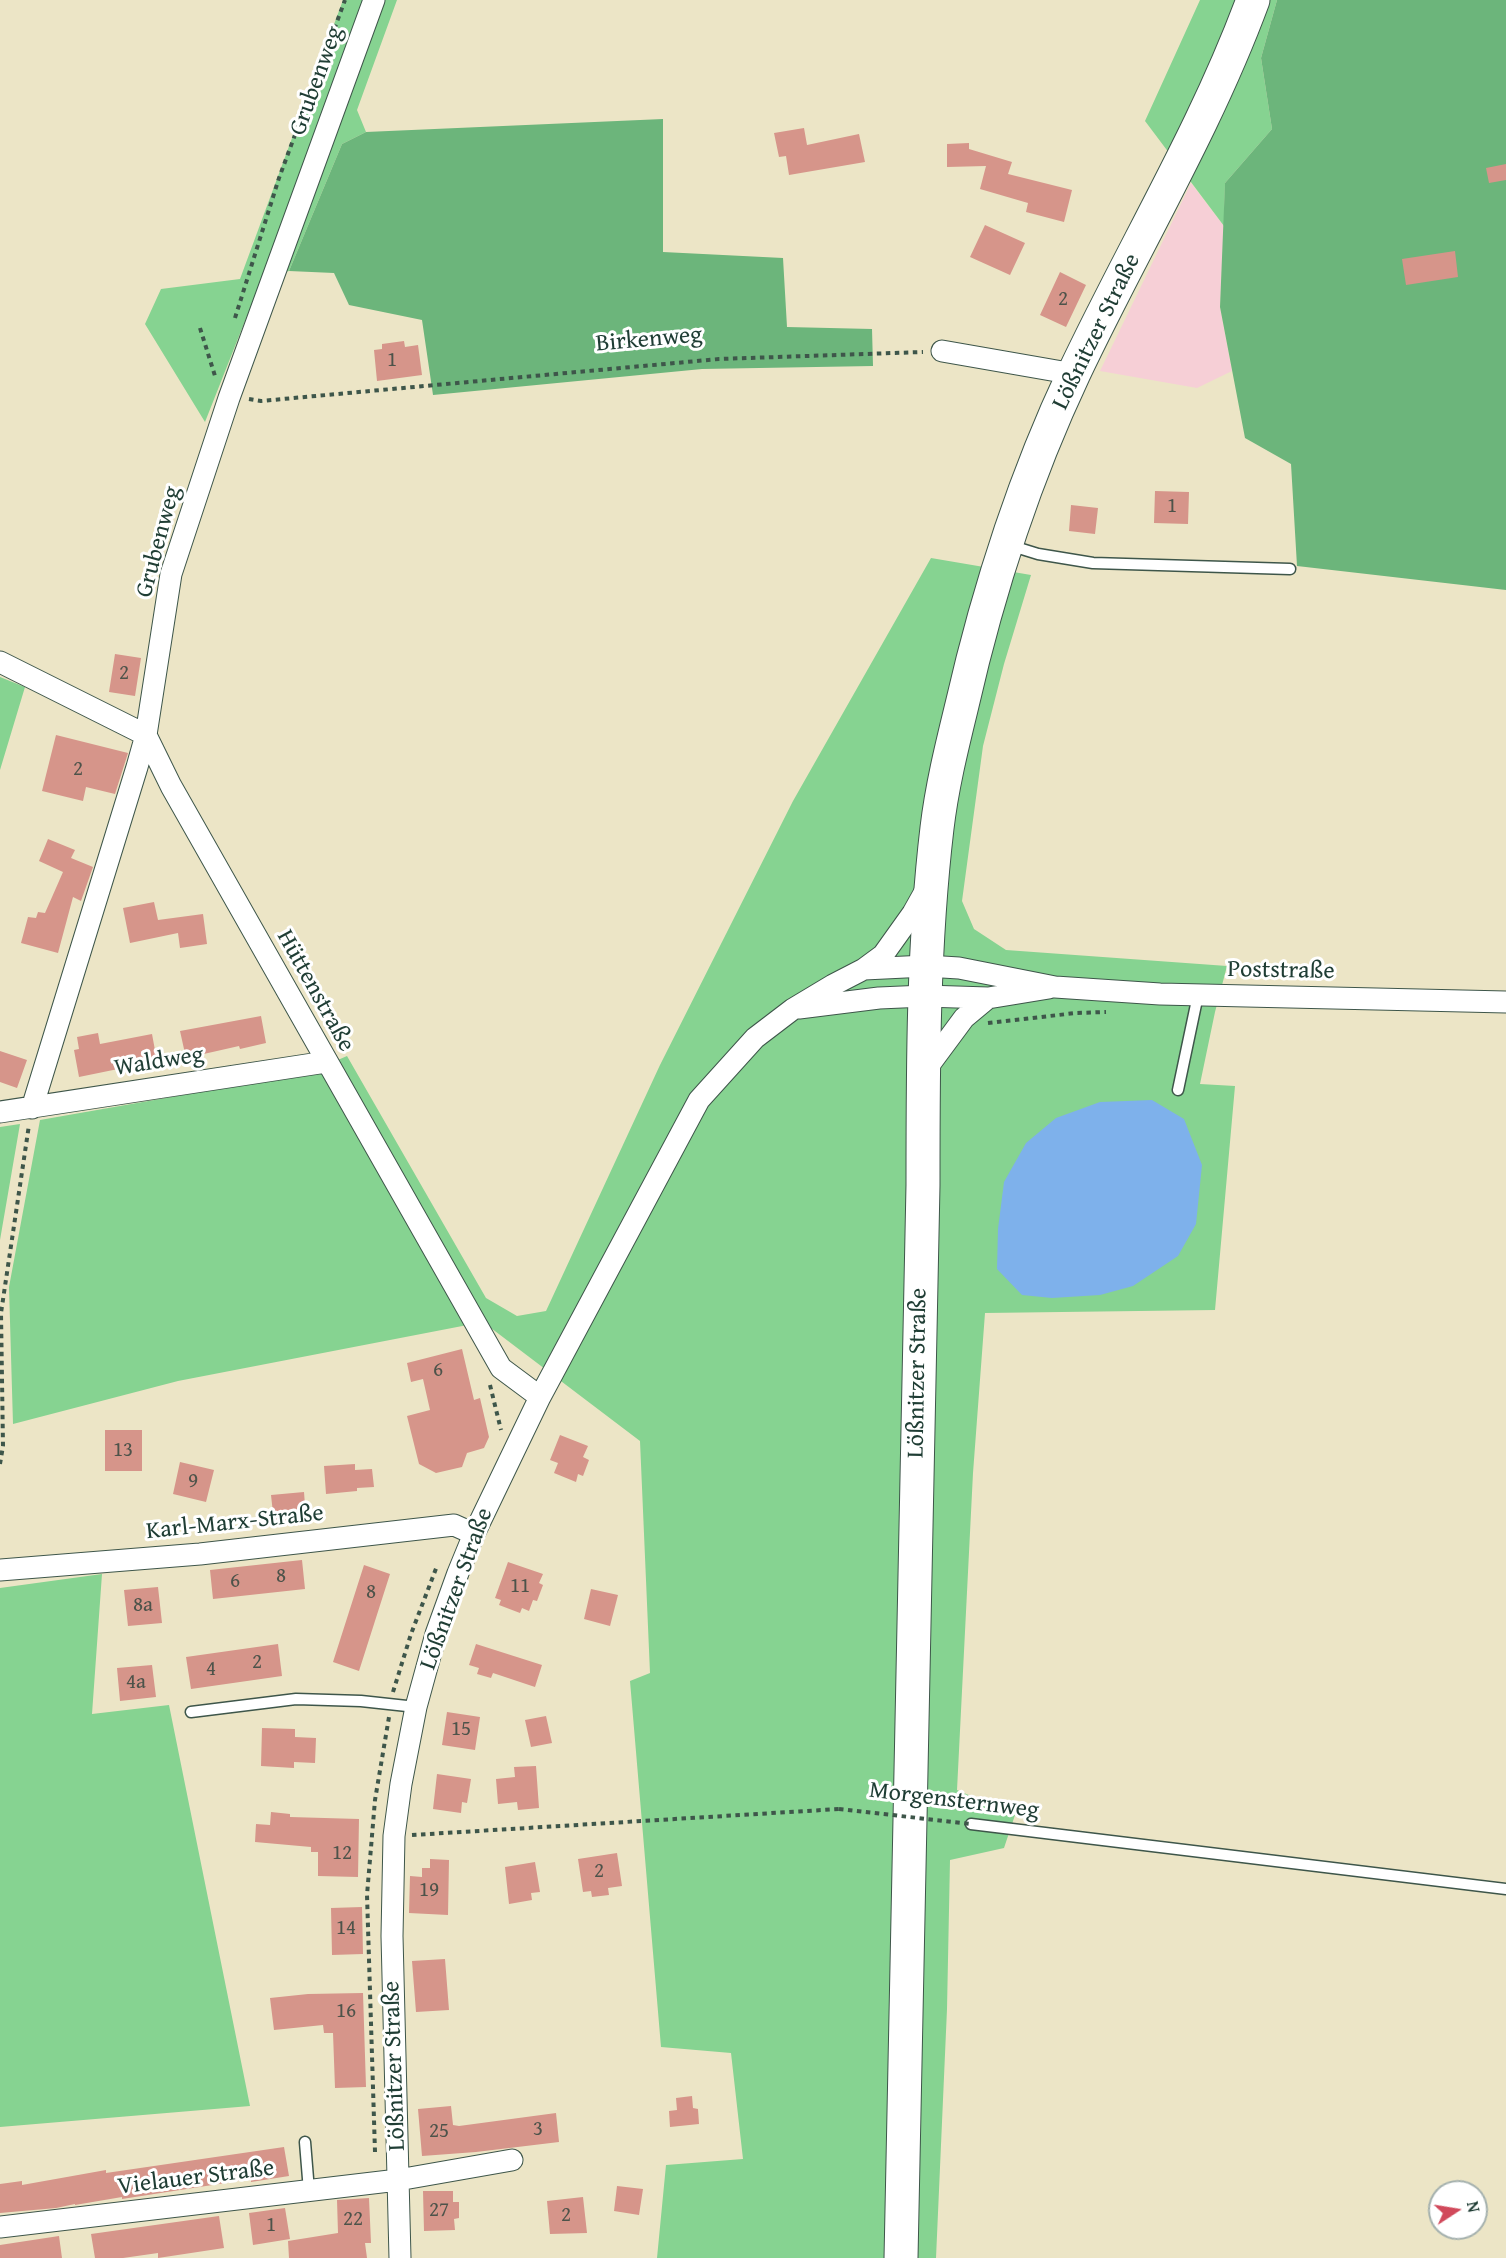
<!DOCTYPE html>
<html>
<head>
<meta charset="utf-8">
<style>
	body { margin:0 }
	#map { position:relative; width:1506px; height:2258px; overflow:hidden; background:#ece5c6; font-family:"Gentium Book Plus",serif }
	canvas { display:block }
	.north { position:absolute; left:1428px; top:2180px; width:60px; height:60px; box-sizing:border-box; background:#fff; border:2px solid #a5b1ae; border-radius:50%; rotate:78deg; font-size:16px; font-weight:700; line-height:24px; text-align:center; color:#1f3d34 }
	.north::after { content:''; display:block; margin:auto; width:21px; height:27px; background:#d1495b; clip-path:polygon(50% 0,100% 100%,50% 72%,0 100%) }
</style>
</head>
<body>
<div id="map">
<canvas width="1506" height="2258"></canvas>
<div class="north">N</div>
</div>
<script>
const ctx = document.querySelector('canvas').getContext('2d');
ctx.lineJoin = 'round';
function fill(path, color) {
  ctx.fillStyle = color;
  ctx.fill(path, 'evenodd');
}
function strokePath(path, color, width, dash) {
  ctx.strokeStyle = color;
  ctx.lineWidth = width;
  ctx.lineCap = dash ? 'butt' : 'round';
  ctx.setLineDash(dash || []);
  ctx.stroke(path);
}
function write(font, color, halo, rows, align = 'center') {
  ctx.font = font + ' "Gentium Book Plus",serif';
  ctx.lineWidth = 6;
  ctx.setLineDash([]);
  ctx.textBaseline = 'middle';
  ctx.strokeStyle = halo;
  ctx.fillStyle = color;
  for (const [text, x, y, turn = 0] of rows) {
    ctx.save();
    ctx.translate(x, y);
    ctx.rotate((+turn || 0) * Math.PI / 180);
    ctx.textAlign = isNaN(turn) ? turn : align;
    if (halo) ctx.strokeText(text, 0, 0);
    ctx.fillText(text, 0, 0);
    ctx.restore();
  }
}
const built = new Path2D(`
	M1191 183 1224 226 1220 307 1232 371 1197 388 1100 371Z`);
const green = new Path2D(`
	M343 0H397L357 110 366 132 342 144 289 271 262 278 205 422 145 324 161 289 240 279Z
	M1200 0H1277L1261 58 1272 129 1225 183 1224 226 1145 121Z
	M931 558 1031 575 1004 664 983 746 962 901 974 929 1006 950 1227 966 1215 1012 1200 1084 1235 1086 1215 1310 985 1313 973 1473 957 1790 1015 1815 1004 1848 950 1860 947 2009 936 2258H657L666 2165 743 2159 731 2053 661 2047 630 1681 650 1673 640 1441 483 1322 178 1381 13 1424 9 1287 40 1120 308 1073 347 1056 486 1298 517 1316 546 1311 660 1065 793 801Z
	M0 677 25 687 0 770Z
	M20 1124 0 1240V1127Z
	M102 1574 92 1714 169 1705 250 2106 0 2127V1588Z`);
const forest = new Path2D(`
	M1277 0H1506V590L1297 566 1291 464 1245 438 1220 307 1225 183 1272 129 1261 58Z
	M663 119V252L783 258 787 327 872 329 873 366 702 369 433 395 422 320 349 305 334 273 289 271 342 144 366 132Z`);
const water = new Path2D(`
	M1152 1100 1184 1119 1202 1165 1196 1224 1178 1256 1133 1286 1100 1295 1052 1298 1022 1295 997 1269 998 1229 1004 1182 1026 1143 1056 1118 1100 1102Z`);
const building = new Path2D(`
	M804 128 807 145 859 134 865 162 789 175 786 156 779 157 774 133Z
	M969 143V149L1012 162 1008 174 1072 190 1064 222 1026 212 1028 203 980 189 986 166 947 167V144Z
	M1506 164V180L1489 183 1486 168Z
	M985 225 1025 243 1010 275 970 257Z
	M1455 251 1458 277 1406 285 1402 259Z
	M1060 272 1086 285 1066 327 1040 315Z
	M404 341 405 347 418 345 422 375 377 381 374 350 382 349V344Z
	M1155 491 1189 492 1188 524 1154 523Z
	M1071 505 1098 508 1095 534 1069 531Z
	M115 654 141 658 135 696 109 692Z
	M56 735 128 753 115 794 86 787 83 801 42 791Z
	M48 839 75 850 71 858 93 867 81 901 73 897 58 953 21 943 28 917 36 918 38 912 45 913 63 872 39 861Z
	M154 902 158 920 203 914 207 944 180 948 178 933 130 943 123 908Z
	M261 1016 266 1043 240 1049 239 1046 186 1058 180 1031Z
	M98 1033 100 1044 152 1034 157 1061 79 1077 74 1050 79 1049 77 1037Z
	M0 1051 27 1060 17 1088 0 1082Z
	M462 1349 474 1400 480 1398 489 1437 484 1448 467 1453 462 1467 436 1473 419 1464 407 1416 430 1410 423 1379 411 1382 407 1363Z
	M105 1430H142V1471H105Z
	M560 1435 588 1446 583 1457 589 1460 583 1476 578 1474 576 1482 554 1473 558 1463 550 1460Z
	M180 1462 214 1470 206 1502 173 1494Z
	M355 1464V1470L372 1469 374 1487 357 1488V1491L326 1494 324 1466Z
	M304 1492 306 1519 274 1522 271 1495Z
	M302 1560 305 1589 213 1599 210 1570Z
	M508 1562 543 1574 539 1583 543 1585 537 1601 533 1600 529 1611 522 1608 520 1613 499 1605 501 1600 495 1598Z
	M364 1565 390 1574 359 1671 333 1662Z
	M158 1587 162 1623 128 1626 124 1590Z
	M591 1589 618 1595 610 1626 584 1619Z
	M278 1644 282 1676 191 1689 186 1657Z
	M476 1644 542 1665 535 1687 493 1673 491 1678 477 1674 479 1668 469 1665Z
	M152 1665 156 1697 120 1701 117 1668Z
	M447 1712 480 1717 475 1750 442 1745Z
	M546 1716 552 1743 531 1747 525 1720Z
	M262 1728 295 1729V1737L316 1738 315 1763 294 1762V1768L261 1766Z
	M536 1766 539 1808 518 1810 517 1802 498 1804 496 1779 515 1777 514 1767Z
	M437 1774 471 1779 467 1803 462 1802 461 1813 433 1809Z
	M271 1812 290 1814V1817L359 1819 358 1877 318 1876V1852H311V1847L255 1842 256 1824 270 1825Z
	M617 1853 622 1886 608 1888 609 1895 592 1897 591 1891 583 1892 578 1859Z
	M430 1859 449 1860 448 1915 409 1913 410 1876 422 1877V1868H430Z
	M535 1862 540 1892 531 1893 532 1900 509 1904 505 1867Z
	M362 1907 363 1954 332 1955 331 1908Z
	M445 1959 449 2010 416 2012 412 1961Z
	M363 1993 366 2087 335 2088 333 2033H324L323 2025 274 2030 270 1998 308 1994Z
	M692 2096 693 2108 698 2109 699 2124 670 2127 669 2111 677 2110 676 2098Z
	M451 2106 453 2125 459 2126 556 2113 559 2142 476 2152 422 2156 418 2109Z
	M284 2147 289 2176 251 2182V2179L122 2199V2197L75 2205V2204L56 2208 0 2213V2184L22 2181V2185L106 2170V2173Z
	M617 2186 643 2189 639 2215 614 2211Z
	M423 2191H453V2202H459V2218L454 2219 455 2230 424 2231Z
	M583 2197 587 2233 550 2234 547 2201Z
	M369 2198 371 2243H365L367 2258H289L288 2241 338 2233 337 2200Z
	M285 2208 290 2239 253 2245 249 2213Z
	M219 2216 224 2248 158 2258V2253L123 2258H95L91 2234Z
	M59 2236 62 2258H0V2245Z`);
const path = new Path2D(`
	M235 318 279 178 345 0
	M200 328 215 376
	M249 399 261 401 719 359 923 352
	M988 1023 1076 1013 1106 1012
	M490 1385 501 1430
	M0 1464 3 1446 1 1313 29 1125
	M393 1692 411 1634 437 1566
	M412 1835 839 1809
	M375 2152 367 1895 375 1800 389 1717`);
const service = new Path2D(`
	M1009 545 1038 554 1093 563 1290 569
	M1178 1090 1198 995
	M191 1712 296 1699 361 1701 416 1707
	M971 1824 1506 1889
	M305 2142 309 2191`);
const minor = new Path2D(`
	M942 351 1074 374
	M0 662 146 735 171 786 501 1368 540 1397
	M864 969 926 966 959 968 1055 987 1160 994 1506 1002
	M799 1008 879 998 925 996 988 998 1049 988
	M924 1072 964 1018 988 998
	M32 1108 137 767 146 735 171 574 229 398 374 0
	M0 1112 326 1062
	M0 1570 200 1554 454 1525 474 1534
	M0 2227 398 2180 512 2160
	M400 2258 392 1936 394 1836 401 1784 416 1707 436 1634 458 1573 474 1534 540 1397 699 1100 755 1038 793 1009 833 985 864 969 883 955 913 913 927 888`);
const primary = new Path2D(`
	M901 2258 923 1185C923 1066 923 946 937 828 942 786 952 746 962 705 988 591 1024 479 1074 373 1133 248 1205 130 1253 0`);
const pathBridge = new Path2D(`
	M839 1809 971 1824`);
const numberNames = [
	["2",1063,300],
	["1",392,361],
	["1",1172,507],
	["2",124,674],
	["2",78,770],
	["6",438,1371],
	["13",123,1451],
	["9",193,1482],
	["8",281,1577],
	["6",235,1582],
	["11",520,1587],
	["8",371,1593],
	["8a",143,1606],
	["2",257,1663],
	["4",211,1670],
	["4a",136,1683],
	["15",461,1730],
	["12",342,1854],
	["2",599,1872],
	["19",429,1891],
	["14",346,1929],
	["16",346,2012],
	["3",538,2130],
	["25",439,2132],
	["27",439,2211],
	["2",566,2216],
	["22",353,2220],
	["1",271,2226]
];
const streetNames = [
	["Grubenweg",317,81,-70],
	["Lößnitzer Straße",1097,332,-64],
	["Birkenweg",649,340,-5],
	["Grubenweg",159,542,-75],
	["Poststraße",1281,971,1],
	["Hüttenstraße",315,991,61],
	["Waldweg",159,1062,-9],
	["Lößnitzer Straße",918,1373,-89],
	["Karl-Marx-Straße",235,1523,-6],
	["Lößnitzer Straße",457,1589,-70],
	["Morgensternweg",954,1801,7],
	["Lößnitzer Straße",395,2066,-92],
	["Vielauer Straße",196,2178,-7]
];
fill(built, '#f6cfd6');
fill(green, '#86d391');
fill(forest, '#6cb57b');
fill(water, '#7eb1eb');
fill(building, '#d6958a');
strokePath(service, '#3e564a', 13);
strokePath(minor, '#3e564a', 23);
strokePath(primary, '#3e564a', 35);
strokePath(path, '#3e564a', 4, [4.5, 4.5]);
strokePath(service, '#fff', 10);
strokePath(minor, '#fff', 21);
strokePath(primary, '#fff', 33);
strokePath(pathBridge, '#3e564a', 4, [4.5, 4.5]);
write('21px', '#4d534a', null, numberNames);
write('24px', '#1f3d34', '#fff', streetNames);
</script>
</body>
</html>
